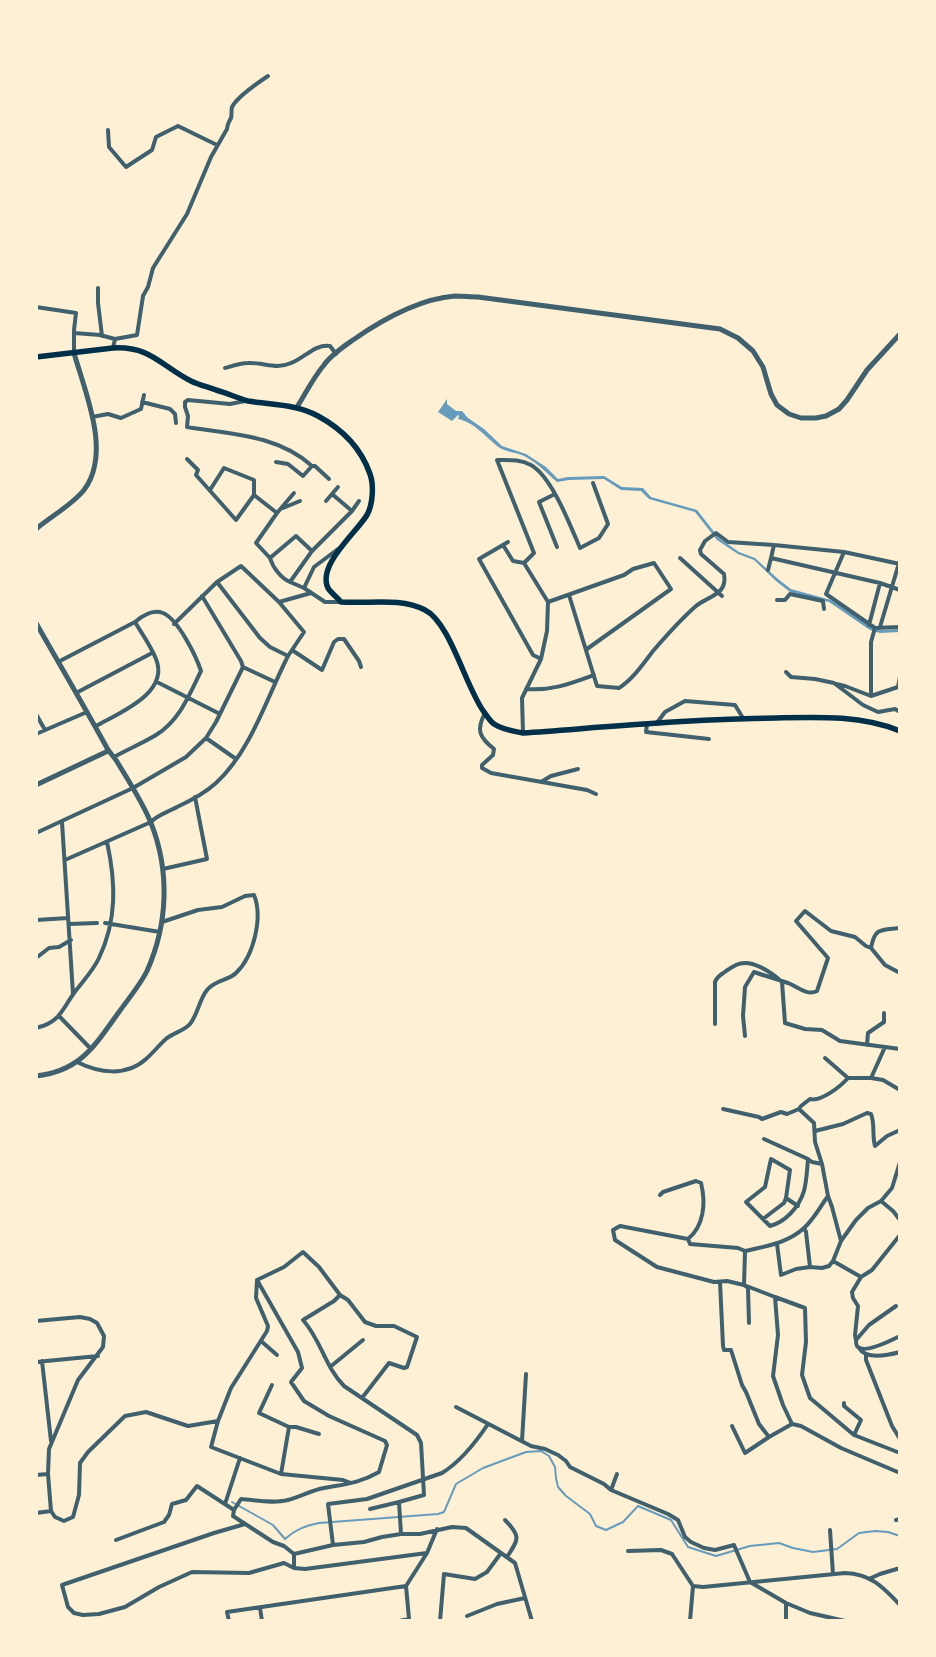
<!DOCTYPE html>
<html>
<head>
<meta charset="utf-8">
<style>
	body { margin:0 }
	#map { position:relative; width:936px; height:1657px; overflow:hidden; background:#fdf0d5; font-family:"Alegreya Sans",sans-serif }
	canvas { display:block }
	.frame { position:absolute; inset:0; border:38px solid #fdf0d5; pointer-events:none }
</style>
</head>
<body>
<div id="map">
<canvas width="936" height="1657"></canvas>
<div class="frame"></div>
</div>
<script>
const ctx = document.querySelector('canvas').getContext('2d');
ctx.lineJoin = 'round';
function fill(path, color) {
  ctx.fillStyle = color;
  ctx.fill(path, 'evenodd');
}
function strokePath(path, color, width, dash) {
  ctx.strokeStyle = color;
  ctx.lineWidth = width;
  ctx.lineCap = dash ? 'butt' : 'round';
  ctx.setLineDash(dash || []);
  ctx.stroke(path);
}
const water = new Path2D(`
	M447 399V404L456 411H462L468 418 484 429 502 446 526 454 546 467 558 479 568 477 604 476 622 487 643 488 651 497 697 510 719 538 739 552 755 558 778 579 791 589 831 600 871 627 881 630 900 629V632L880 633 870 630 829 602 790 592 776 581 754 560 738 554 717 540 695 512 649 499 641 491 621 490 604 479 569 480 557 482C547 473 538 464 526 457 518 452 508 453 500 448 485 437 476 423 458 419L459 416 458 415 452 421 438 412Z`);
const stream = new Path2D(`
	M232 1502 273 1525 285 1539C296 1529 305 1526 319 1523L438 1514 444 1512 456 1484 483 1468 526 1452 541 1451 549 1456 555 1467 556 1478 558 1487 566 1496 590 1514 596 1526 606 1530 623 1522 638 1506 671 1520 688 1547 716 1556 750 1546 779 1543 793 1548 813 1552 837 1549 859 1533 875 1531 888 1532 900 1536`);
const minor = new Path2D(`
	M108 130 109 147 126 167 152 150 156 137 178 126 217 145
	M98 288V303L102 336
	M36 307 76 313 74 330V353
	M74 333 100 335 115 339
	M113 348 115 339 137 335 143 296 148 287 153 268 187 214 211 157 227 129C227 124 229 122 231 118 232 115 231 110 232 107 237 97 259 82 268 76
	M225 368C232 366 241 363 248 363 263 362 276 370 291 363 305 358 314 344 330 346L336 354
	M245 401 230 404 188 400 185 402V407L188 416 187 427C231 434 278 435 312 466L303 476 288 464 276 462
	M142 402 170 409 175 414 176 423
	M92 417 108 414 121 418 141 409 144 395
	M187 459 198 470 196 475 236 520 254 495 277 513 256 543 270 558 296 536 312 551 290 582 304 588
	M312 466H315L329 479
	M210 490 224 468 254 480V495
	M555 494 539 502 557 547
	M326 501 338 487
	M283 508 300 501
	M352 511 359 501
	M277 513 294 493
	M508 542 479 559 533 655 541 659
	M503 545 513 561 524 563
	M774 545 771 558 880 583 900 590
	M338 549 314 567 304 588 325 602H341
	M312 551 352 511 332 494
	M844 552 826 594 875 628 900 627
	M270 558C273 568 281 578 290 582
	M680 558 722 596
	M768 570 771 558
	M217 582 241 566 279 602 304 632 288 656
	M569 595 597 686 619 688C633 679 643 664 653 651 666 636 681 619 696 606 708 596 728 595 724 574L701 554 700 550 705 541 716 533 728 542 774 545 844 552 900 564
	M777 600H785L790 594 823 601
	M823 601 824 609
	M279 602 311 593
	M548 602 524 563 534 553 497 460C509 460 520 459 531 465 552 477 570 525 580 548L599 538 608 524 593 483
	M869 625 880 583
	M880 627 899 563
	M292 650 322 670 334 642 338 639H344L359 661 361 667
	M58 662 135 622C142 616 153 609 163 613 178 619 196 656 201 671 189 695 180 720 156 735 143 743 128 749 114 757
	M243 667 275 682
	M786 672 791 677 815 679 834 683 863 705 878 712 895 709 900 712
	M157 682 220 714
	M836 684 845 686 871 696 898 687 900 677
	M526 689C552 691 569 684 594 675
	M76 693 152 653
	M871 696V642L875 628
	M485 713C476 730 479 737 494 749L493 755 482 765V768L491 773 587 790 596 794
	M36 714 45 730
	M647 724 646 732 709 739
	M656 724 665 712 685 701 735 705 743 718
	M96 726C119 713 170 693 156 659 151 646 142 634 135 622
	M523 733 522 698 541 659 547 631 548 602 624 575 633 569 654 563 671 589 587 649
	M36 734 87 712
	M206 738 236 759
	M541 782 551 776 578 769
	M62 822 73 994
	M36 833 133 788 186 757 206 738 216 722 243 667 241 661 202 596
	M65 860 151 822C157 815 168 812 177 807 190 801 205 793 216 783 251 751 267 697 288 656L270 647 260 638 217 582 174 624
	M163 869 207 859 195 797
	M36 920 68 918
	M105 923 160 932
	M69 924 97 923
	M900 928C881 930 875 927 871 948L885 965 900 973
	M36 958 49 948 59 947 71 940
	M59 1016 91 1049
	M715 1024V982C717 976 721 975 726 971 729 969 732 967 736 965 751 958 771 972 782 982L785 1023 805 1029 822 1030 840 1041 900 1049
	M36 1028C59 1023 62 1010 74 993 82 982 93 971 99 958 117 920 116 883 107 842
	M745 1036 743 1016 745 987 754 972C765 976 777 979 788 983 798 987 807 996 817 991L828 958 796 921 805 911 831 931 855 937 866 946 871 948
	M867 1045 868 1033 884 1022V1013
	M825 1058 848 1078
	M77 1062C99 1073 126 1077 146 1059 153 1053 159 1045 167 1038 174 1033 185 1030 190 1024 198 1014 199 1000 207 990 216 979 228 981 236 973 254 956 263 917 254 895L245 896 222 907 198 910 162 922
	M871 1078 885 1047
	M723 1109 759 1117 762 1119 781 1112 787 1114 799 1109 814 1123 815 1142 822 1164 828 1196 832 1207 841 1241 833 1261 829 1266 822 1268 810 1267 796 1269 781 1275 777 1244
	M799 1109 801 1106 810 1099C821 1102 841 1086 848 1078H871L883 1080 900 1090
	M815 1131 843 1124 867 1113 871 1114C875 1123 872 1136 875 1146L887 1136 900 1130
	M764 1139 808 1159 812 1162 822 1164
	M660 1195 663 1192 696 1181 701 1183C706 1203 704 1226 688 1239
	M828 1196C820 1207 814 1219 804 1228 788 1243 766 1246 745 1251L744 1285 775 1297 778 1335 773 1376 783 1405 792 1424 801 1426 841 1448 900 1473
	M786 1198 790 1170 771 1159 765 1187 746 1202 770 1226C778 1224 784 1220 790 1214 807 1197 806 1181 808 1159
	M881 1201 893 1211 900 1220
	M763 1219 784 1203 786 1198 798 1206
	M804 1228 806 1232 810 1267
	M841 1241 856 1220 868 1208 881 1201 892 1188 900 1162
	M745 1251 738 1248 690 1244 688 1239 620 1226 613 1230 615 1240 657 1267 714 1282 727 1281 744 1285 748 1288 749 1323
	M833 1261 861 1277
	M257 1280 298 1352 302 1368 291 1382 304 1401 329 1416 385 1441 387 1445 379 1472C360 1483 346 1484 324 1488 312 1490 300 1497 288 1500 273 1504 256 1500 241 1499L234 1510 233 1516 273 1542 284 1546 294 1554 333 1545 364 1542 382 1537 401 1534H420L452 1527 466 1528 515 1563 532 1621
	M257 1280 284 1267 303 1252 319 1267 340 1295 334 1301 303 1320C321 1340 325 1367 344 1386L417 1435 421 1443 424 1495 399 1502 401 1534
	M257 1280 256 1298 268 1326 267 1331 231 1388 218 1421 211 1447 281 1474 343 1480 351 1483
	M720 1282 723 1346 724 1350H731L742 1385 746 1392 759 1424 769 1437 792 1424
	M340 1295 348 1300 365 1322 376 1326H394L417 1337 407 1367 404 1368 389 1363 362 1398
	M775 1297 805 1308 806 1342 802 1375 810 1398 854 1435 900 1453
	M896 1306 869 1325 856 1340C856 1342 856 1346 858 1347 865 1354 892 1340 900 1336
	M36 1321 80 1317 90 1319 97 1323 104 1336 103 1347 78 1380 49 1449 48 1474 51 1511 55 1517 64 1521 73 1517 79 1495 80 1463 88 1452 125 1416 146 1412 188 1426 218 1421
	M856 1340 855 1335 858 1306 853 1298 852 1292 861 1277 872 1270 900 1235
	M261 1341 277 1355
	M859 1348C866 1360 889 1355 900 1352
	M866 1355V1360L892 1426 900 1439
	M42 1361 51 1441
	M36 1362 98 1356
	M330 1367 363 1340
	M272 1385 259 1413 289 1427H296L319 1434
	M844 1403V1406L861 1420 854 1435
	M456 1407 531 1446 545 1449 558 1455 566 1461 570 1467 604 1484 611 1490 668 1514 678 1520 685 1537 691 1542 704 1548 715 1550 734 1545 750 1582 786 1603 810 1613 845 1621
	M732 1426 745 1453 769 1437
	M522 1441 526 1374
	M281 1474 289 1427
	M36 1475 48 1474
	M611 1490 617 1474
	M225 1504 240 1458
	M370 1509 399 1502
	M36 1513 51 1511
	M505 1520C521 1536 519 1539 507 1557
	M896 1520 900 1519
	M245 1524 214 1533 62 1585 68 1607 74 1613 83 1615 99 1614 125 1607 159 1587 192 1572 249 1573 284 1563 294 1568 305 1569 427 1553
	M830 1530 833 1574
	M116 1540 164 1522 169 1515 172 1504 186 1500 197 1486 234 1510
	M333 1545 328 1504 367 1499 442 1473C460 1462 476 1442 488 1424
	M628 1551 661 1550 672 1554 693 1586
	M294 1554V1568
	M871 1578 880 1574 900 1568
	M786 1603V1621
	M260 1608 262 1621
	M467 1616 497 1604 525 1598
	M229 1621 227 1612 406 1586
	M399 1621 409 1619 406 1586 427 1553 437 1529
	M440 1621 444 1574 475 1579 487 1572 501 1553
	M690 1621 693 1586 703 1587 845 1573C871 1574 883 1587 900 1605
	M899 1621 900 1620`);
const tertiary = new Path2D(`
	M297 407C306 393 313 378 324 365 331 355 343 347 353 340 383 319 418 299 455 296 463 296 471 297 478 297L720 329 738 338 753 351 763 367 771 394 777 405 789 414 801 418H816L826 416 839 409 847 400 867 370 900 334
	M36 529C51 516 71 506 84 490 112 453 85 392 74 353
	M36 623C60 665 84 706 107 748 110 753 113 756 116 760 128 780 142 801 151 823 170 871 168 924 147 971 140 985 129 998 119 1012 95 1045 81 1071 36 1076
	M36 785 108 751`);
const secondary = new Path2D(`
	M36 357 113 348C151 346 161 366 191 381 199 385 208 387 216 390 227 393 237 398 248 401 272 405 296 404 318 416 342 429 361 448 370 474 374 485 373 504 367 515 356 533 317 565 328 588 331 593 338 598 341 602 369 604 400 597 425 610 450 622 466 688 484 712 487 716 490 721 494 724 503 730 513 731 523 733 607 727 692 719 776 718 817 717 861 715 900 731`);
fill(water, '#669bbc');
strokePath(stream, '#669bbc', 2);
strokePath(minor, '#3f606c', 4);
strokePath(tertiary, '#3f606c', 5);
strokePath(secondary, '#003049', 5.5);
</script>
</body>
</html>
